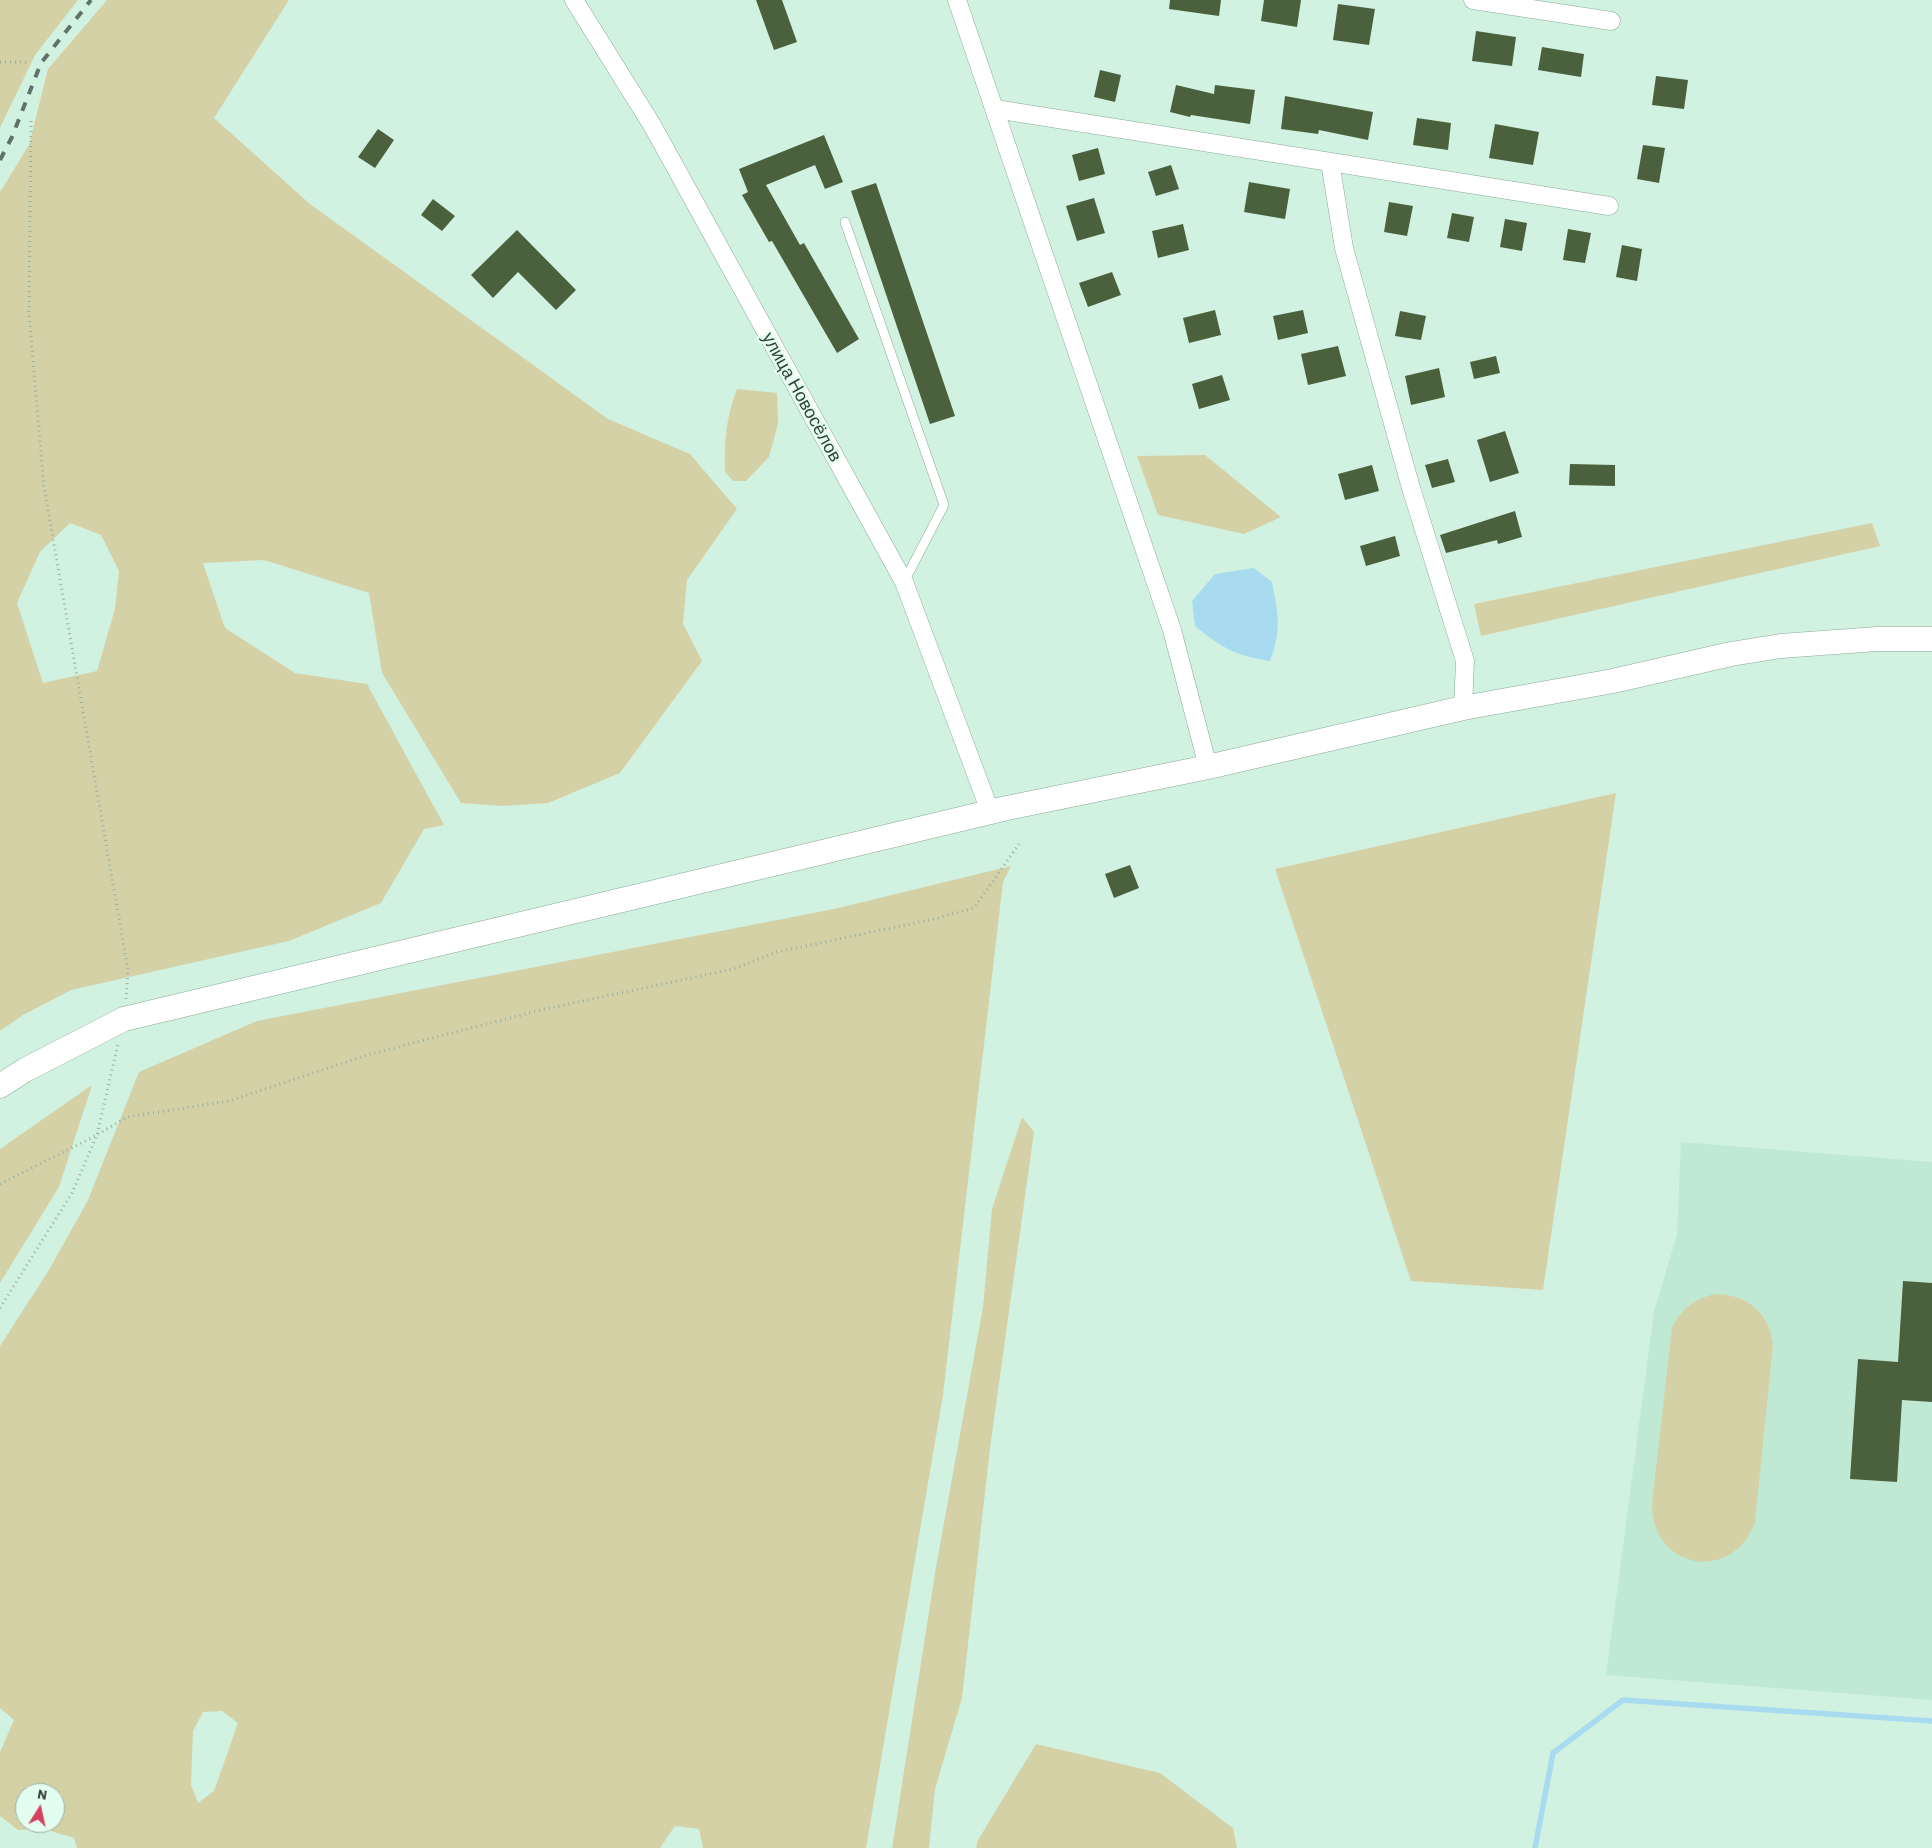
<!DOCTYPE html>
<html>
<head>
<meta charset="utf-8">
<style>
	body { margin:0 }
	#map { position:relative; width:1932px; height:1848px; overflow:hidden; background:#d1f2e1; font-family:Barlow,sans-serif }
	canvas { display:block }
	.north { position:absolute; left:15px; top:1783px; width:50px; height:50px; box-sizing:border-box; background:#e3fef0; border:1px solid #9db2a7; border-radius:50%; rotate:10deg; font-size:14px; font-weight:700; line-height:20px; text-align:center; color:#33403a }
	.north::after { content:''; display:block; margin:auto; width:18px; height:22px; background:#d2425f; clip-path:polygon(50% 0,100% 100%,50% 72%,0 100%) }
</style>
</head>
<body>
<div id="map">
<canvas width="1932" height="1848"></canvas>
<div class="north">N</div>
</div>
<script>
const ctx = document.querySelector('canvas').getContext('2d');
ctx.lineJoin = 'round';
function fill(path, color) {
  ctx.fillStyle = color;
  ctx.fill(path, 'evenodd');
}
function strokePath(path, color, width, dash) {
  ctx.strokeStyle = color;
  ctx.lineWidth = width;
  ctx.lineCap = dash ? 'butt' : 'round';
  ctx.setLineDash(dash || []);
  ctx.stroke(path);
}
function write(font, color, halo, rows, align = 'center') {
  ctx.font = font + ' Barlow,sans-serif';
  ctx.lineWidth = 5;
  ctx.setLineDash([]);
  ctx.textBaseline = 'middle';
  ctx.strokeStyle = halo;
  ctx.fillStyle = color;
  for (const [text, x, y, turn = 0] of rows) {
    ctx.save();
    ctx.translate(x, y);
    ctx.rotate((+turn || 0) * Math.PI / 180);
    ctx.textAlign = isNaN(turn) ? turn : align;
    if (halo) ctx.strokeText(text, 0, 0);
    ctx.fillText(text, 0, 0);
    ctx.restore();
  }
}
const built = new Path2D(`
	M1681 1142 1932 1162V1700L1606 1675 1654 1311 1677 1235Z`);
const green = new Path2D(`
	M0 0H78L35 55 0 128Z
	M107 0H289L214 118 310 204 608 419 690 454 737 509 687 580 683 624 702 661 620 773 548 803 502 806 461 803 382 673 369 593 264 560 203 563 225 628 295 673 367 684 444 825 424 829 381 903 289 941 71 990 23 1015 0 1031V192L29 145 48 69ZM70 523 101 535 119 571 115 609 97 671 43 683 17 603 40 552Z
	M737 389 777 393 778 424 769 457 746 481H733L725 472C724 442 726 417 737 389Z
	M1205 455 1281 517 1244 534 1158 515 1137 456Z
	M1872 523 1880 546 1481 636 1474 604Z
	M1616 793 1543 1290 1411 1281 1275 869Z
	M1011 866 1003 882 943 1395 866 1848H703L699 1829 675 1826 660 1848H77L74 1838 44 1829 18 1830 0 1816V1752L14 1720 0 1708V1346L49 1270 88 1200 139 1072 257 1021 834 909ZM222 1711 238 1723 214 1791 198 1803 191 1785 193 1731 203 1712ZM25 1793H55V1823H25Z
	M92 1085 59 1187 0 1283V1149Z
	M1022 1117 1034 1132 990 1448 962 1698 935 1789 929 1848H892L936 1567 983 1307 992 1209Z
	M1715 1294C1747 1294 1769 1312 1773 1345L1755 1522C1733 1584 1651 1570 1652 1503L1672 1328C1681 1309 1694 1299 1715 1294Z
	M1036 1744 1160 1773 1233 1828 1237 1848H976L978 1840Z`);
const water = new Path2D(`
	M1254 568 1272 582C1278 613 1282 630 1270 661 1236 656 1222 648 1195 626L1192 601 1215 574Z`);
const stream = new Path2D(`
	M1535 1848 1553 1753 1623 1700 1932 1721`);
const building = new Path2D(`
	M756 0H782L797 42 774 50Z
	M1170 0H1221L1219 16 1169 9Z
	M1264 0H1301L1297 27 1261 21Z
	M1338 4 1375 9 1369 45 1333 40Z
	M1476 31 1516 37 1512 66 1472 61Z
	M1542 47 1584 54 1581 77 1538 70Z
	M1100 70 1121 75 1115 102 1094 97Z
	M1656 76 1688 80 1684 109 1652 105Z
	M1176 85 1214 94 1215 85 1255 90 1250 124 1191 115 1190 117 1170 112Z
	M1285 96 1373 112 1368 140 1319 130 1318 134 1281 129Z
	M1417 118 1451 123 1448 150 1413 145Z
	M1495 124 1539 132 1533 165 1489 158Z
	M378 129 394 140 375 168 358 157Z
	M824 135 843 182 825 189 815 165 766 185 800 245 804 243 859 339 837 353 772 241 769 242 742 195 748 192 739 169Z
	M1643 145 1665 148 1659 183 1637 179Z
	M1098 148 1105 174 1079 181 1072 155Z
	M1171 165 1179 189 1156 196 1148 172Z
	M1249 182 1290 189 1285 219 1244 212Z
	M876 183 955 416 930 424 851 191Z
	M1094 198 1105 233 1077 241 1066 206Z
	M433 199 455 216 442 231 421 215Z
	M1389 202 1413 206 1407 236 1384 232Z
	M1452 213 1474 217 1469 242 1447 238Z
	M1505 219 1527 223 1522 251 1500 247Z
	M1183 224 1189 250 1158 258 1152 231Z
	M1568 229 1591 233 1585 263 1563 260Z
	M517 230 576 290 556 310 518 272 493 298 471 275Z
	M1622 245 1642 249 1637 281 1616 277Z
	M1112 272 1121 295 1088 307 1079 283Z
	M1215 310 1221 335 1189 343 1183 318Z
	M1303 310 1308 333 1278 340 1273 316Z
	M1400 311 1426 316 1421 340 1395 336Z
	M1338 346 1346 376 1308 385 1301 354Z
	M1496 356 1500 373 1474 379 1470 362Z
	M1439 368 1445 397 1411 405 1405 376Z
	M1222 375 1230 400 1199 409 1192 384Z
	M1505 431 1519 473 1490 482 1477 440Z
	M1448 459 1455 482 1432 488 1425 465Z
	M1570 464 1615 465V486L1569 485Z
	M1372 465 1379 491 1345 500 1338 474Z
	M1515 511 1522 537 1498 544 1497 540 1446 553 1440 535Z
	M1395 536 1400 556 1366 566 1360 546Z
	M1130 865 1139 888 1114 898 1105 874Z
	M1903 1281 1932 1283V1402L1902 1400 1897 1482 1850 1479 1858 1359 1898 1362Z`);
const path = new Path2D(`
	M0 62H26
	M31 121 29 314 44 487 128 970 126 999
	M0 1184 97 1135 127 1117 229 1101 367 1055 541 1010 733 969 777 952 934 919 974 908 1019 844
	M0 1308 72 1193 97 1135 118 1044`);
const lane = new Path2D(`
	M845 222 944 505 904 582`);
const street = new Path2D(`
	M574 0 652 125 904 582 991 814
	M957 0 1172 630 1208 767
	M1473 0 1611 21
	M995 109 1609 206
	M1330 162 1344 248 1411 488 1465 661 1463 708`);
const secondary = new Path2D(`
	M0 1086 25 1070 124 1019 1007 808 1208 767 1463 708 1613 681 1731 654 1781 646 1877 639H1932`);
const rail = new Path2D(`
	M0 160 12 137 41 63 91 0`);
const streetNames = [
	["улица Новосёлов",802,397,61]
];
fill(built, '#c0e9d4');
fill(green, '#d5d1a7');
fill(water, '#a8dbef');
strokePath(stream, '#a8dbef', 5.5);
fill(building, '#4b603d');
strokePath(lane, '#8aa999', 10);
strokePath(street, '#8aa999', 19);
strokePath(secondary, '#8aa999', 25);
strokePath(path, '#96b0a3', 3, [1, 4]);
strokePath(lane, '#fff', 9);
strokePath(street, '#fff', 18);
strokePath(secondary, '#fff', 24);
strokePath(rail, '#5f7269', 4, [9, 9]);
write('18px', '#33403a', '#e3fef0', streetNames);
</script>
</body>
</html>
